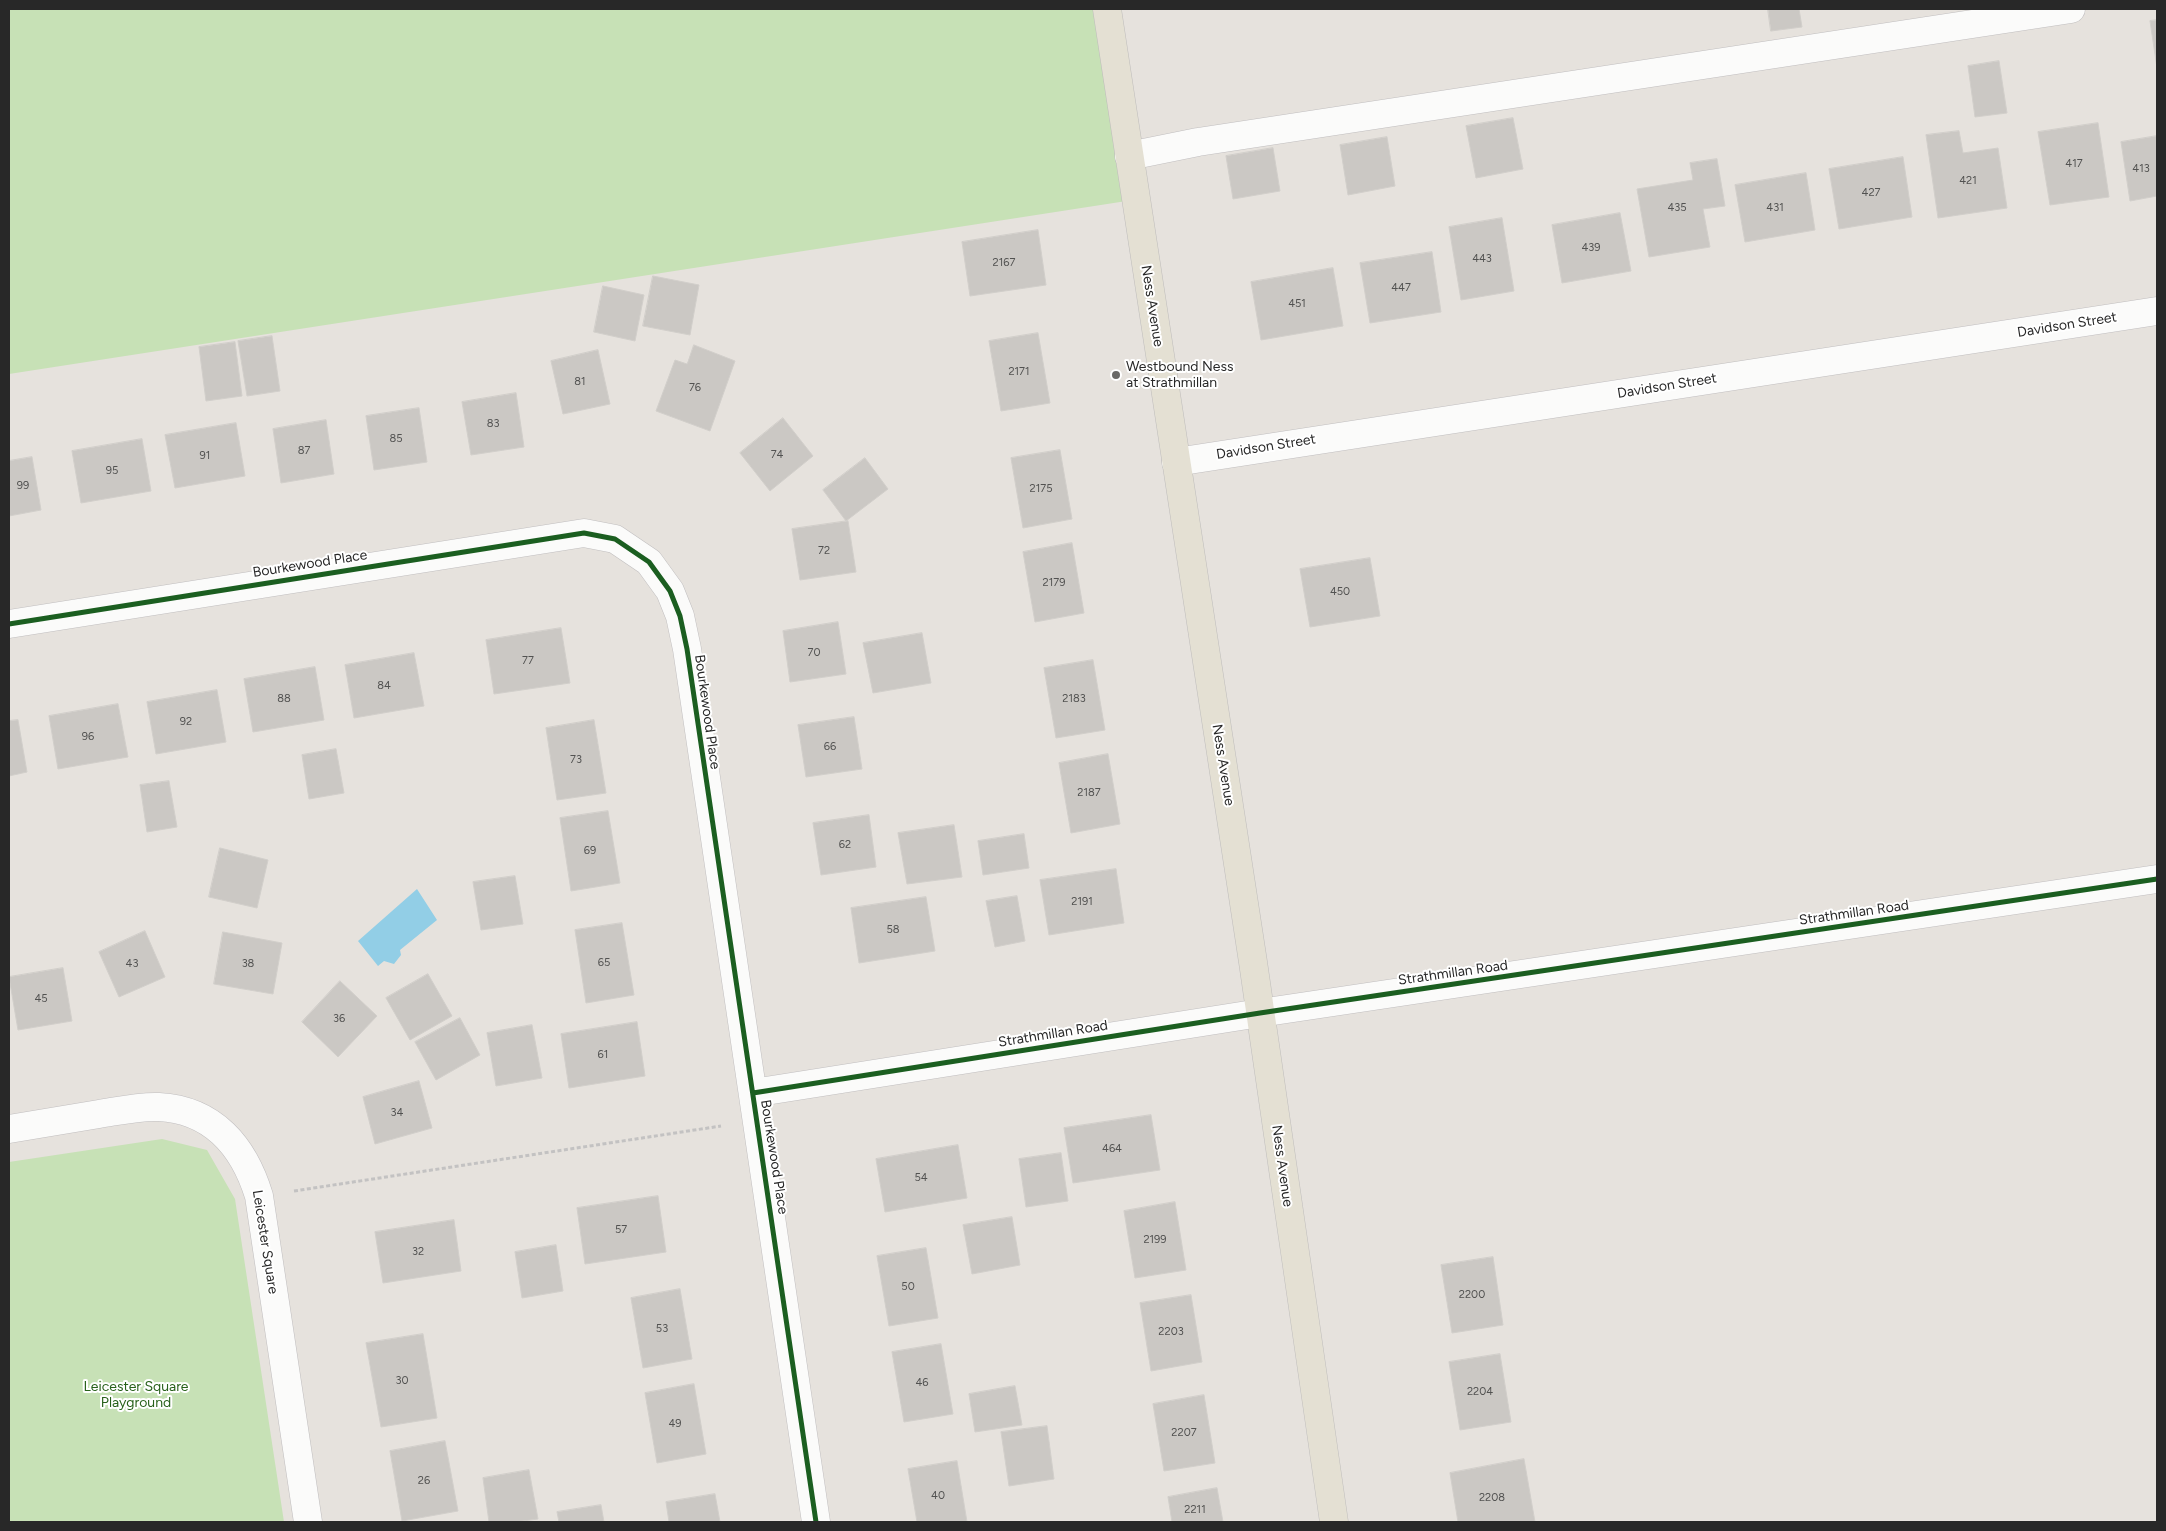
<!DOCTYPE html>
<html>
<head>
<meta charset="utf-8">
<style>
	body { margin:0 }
	#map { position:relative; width:2166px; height:1531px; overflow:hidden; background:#e6e2dd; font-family:Figtree,sans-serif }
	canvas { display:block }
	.frame { position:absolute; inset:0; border:10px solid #282828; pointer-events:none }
</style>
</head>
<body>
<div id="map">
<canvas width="2166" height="1531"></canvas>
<div class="frame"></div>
</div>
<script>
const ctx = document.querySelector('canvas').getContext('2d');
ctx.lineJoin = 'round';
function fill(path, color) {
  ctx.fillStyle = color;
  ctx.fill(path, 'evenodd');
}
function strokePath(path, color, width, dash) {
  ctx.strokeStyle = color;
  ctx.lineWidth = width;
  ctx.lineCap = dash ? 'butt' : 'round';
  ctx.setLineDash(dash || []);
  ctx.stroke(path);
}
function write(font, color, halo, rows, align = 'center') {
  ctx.font = font + ' Figtree,sans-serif';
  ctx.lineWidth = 4;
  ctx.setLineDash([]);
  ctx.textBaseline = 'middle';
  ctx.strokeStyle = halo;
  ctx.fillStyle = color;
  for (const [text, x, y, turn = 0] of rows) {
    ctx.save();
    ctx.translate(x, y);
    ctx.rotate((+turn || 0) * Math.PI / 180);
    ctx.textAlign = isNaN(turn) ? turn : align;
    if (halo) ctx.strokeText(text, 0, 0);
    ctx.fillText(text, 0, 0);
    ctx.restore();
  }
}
const green = new Path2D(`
	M9 9H1104L1133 200 9 374Z
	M162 1139 207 1150 235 1199 284 1522H9V1162Z`);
const water = new Path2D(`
	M417 889 437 920 400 950 401 955 394 964 384 961 378 966 358 941Z`);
const building = new Path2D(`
	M1768 9H1799L1802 27 1771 31Z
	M2157 20V68L2150 21Z
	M1999 61 2007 113 1975 117 1968 66Z
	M1513 118 1523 169 1476 178 1466 126Z
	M2098 123 2109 197 2050 205 2038 132Z
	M1959 131 1963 153 1998 148 2007 208 1938 218 1926 135Z
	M2157 136V196L2130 201 2121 142Z
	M1387 137 1395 186 1348 195 1340 145Z
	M1273 148 1280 191 1233 199 1226 156Z
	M1903 157 1912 217 1839 229 1829 169Z
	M1717 159 1725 206 1703 209 1710 247 1649 257 1637 189 1693 180 1690 163Z
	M1806 173 1815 230 1745 242 1735 185Z
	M1620 213 1631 271 1562 283 1552 225Z
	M1502 218 1514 291 1461 300 1449 227Z
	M1038 230 1046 285 970 296 962 242Z
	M1432 252 1441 312 1370 323 1360 263Z
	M1333 268 1343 326 1261 340 1251 282Z
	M653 276 699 285 690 335 643 326Z
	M603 286 644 295 635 341 594 332Z
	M1038 333 1050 403 1001 411 989 341Z
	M272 336 280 391 247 396 238 341Z
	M235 342 242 396 206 401 199 347Z
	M694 345 735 361 710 431 656 411 675 360 687 364Z
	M598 350 610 404 563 414 551 361Z
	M516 393 524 447 471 455 462 402Z
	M419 408 427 462 374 470 366 416Z
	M783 418 813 456 770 491 740 453Z
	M326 420 334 474 281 483 273 429Z
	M236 423 245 476 175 488 165 435Z
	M142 439 151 491 81 503 72 451Z
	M1060 450 1072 519 1023 528 1011 458Z
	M32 457 41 510 9 516V461Z
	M865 458 888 489 846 521 823 490Z
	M848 521 856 572 800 580 792 529Z
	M1072 543 1084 613 1035 622 1023 552Z
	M1370 558 1380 616 1310 627 1300 569Z
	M838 622 846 674 790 682 783 631Z
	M561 628 570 683 494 694 486 640Z
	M922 633 931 683 873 693 863 643Z
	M414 653 424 706 354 718 345 665Z
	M1093 660 1105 730 1056 738 1044 668Z
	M315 667 324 720 253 732 244 679Z
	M217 690 226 742 156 754 147 702Z
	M118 704 128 757 58 769 49 716Z
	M854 717 862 769 806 777 798 725Z
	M18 720 27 772 9 776V721Z
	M594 720 606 793 557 800 546 728Z
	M336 749 344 793 309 799 302 755Z
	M1108 754 1120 824 1071 833 1059 763Z
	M169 781 177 827 147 832 140 785Z
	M608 811 620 883 571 891 560 818Z
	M869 815 876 867 821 875 813 823Z
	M954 825 962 877 907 884 898 833Z
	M1024 834 1029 868 983 875 978 841Z
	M220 848 268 860 257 908 209 897Z
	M1116 869 1124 923 1049 935 1040 880Z
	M515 876 523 924 481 930 473 882Z
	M1017 896 1025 941 995 947 986 901Z
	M926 897 935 951 859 963 851 908Z
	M622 923 634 995 586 1003 575 930Z
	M145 931 165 977 119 997 99 952Z
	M223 932 282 943 273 994 214 984Z
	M63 968 72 1021 18 1030 9 977Z
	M428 974 452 1016 410 1040 386 998Z
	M340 981 377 1016 338 1057 302 1022Z
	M460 1018 480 1055 436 1080 415 1042Z
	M637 1022 645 1076 569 1088 561 1034Z
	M532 1025 542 1078 496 1086 487 1033Z
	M419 1081 432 1128 375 1144 363 1097Z
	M1151 1115 1160 1170 1073 1183 1064 1128Z
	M958 1145 967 1198 885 1212 876 1159Z
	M1061 1153 1068 1201 1026 1207 1019 1159Z
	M658 1196 666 1252 585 1264 577 1208Z
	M1175 1202 1186 1270 1135 1278 1124 1211Z
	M1012 1217 1020 1265 972 1274 963 1225Z
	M454 1220 461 1271 383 1283 375 1232Z
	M556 1245 563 1291 522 1298 515 1252Z
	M926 1248 938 1318 889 1326 877 1256Z
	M1493 1257 1503 1325 1452 1333 1441 1265Z
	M680 1289 692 1359 643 1368 631 1298Z
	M1191 1295 1202 1362 1151 1371 1140 1303Z
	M423 1334 437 1418 381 1427 366 1343Z
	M941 1344 953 1414 904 1422 892 1352Z
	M1500 1354 1511 1422 1460 1430 1449 1362Z
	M694 1384 706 1454 657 1463 645 1393Z
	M1015 1386 1022 1425 975 1432 969 1394Z
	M1204 1395 1215 1463 1164 1471 1153 1404Z
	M1047 1426 1054 1479 1009 1486 1001 1432Z
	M445 1441 458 1511 402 1521 390 1451Z
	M1524 1459 1535 1522H1458L1450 1473Z
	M957 1461 967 1522H917L908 1469Z
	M529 1470 538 1519 515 1522H489L483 1478Z
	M1217 1488 1223 1522H1172L1168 1497Z
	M715 1494 720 1522H669L666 1502Z
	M601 1505 604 1522H559L557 1512Z`);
const path = new Path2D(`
	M294 1191 721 1126`);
const minor = new Path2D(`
	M1129 156 1198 142 2071 9
	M1176 462 2157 311
	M9 624 584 533 615 539 649 562 670 591 680 616 687 649 816 1522
	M753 1093 1260 1013 2157 879
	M9 1129C39 1124 69 1119 99 1114 118 1111 139 1106 159 1107 214 1110 244 1147 259 1196L308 1522`);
const major = new Path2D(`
	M1107 9 1253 962 1334 1522`);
const cycleway = new Path2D(`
	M9 624 584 533 615 539 649 562 670 591 680 616 687 649 816 1522
	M753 1093 1260 1013 2157 879`);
const markers = [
	[1116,375,5,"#6a6967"]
];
const numberNames = [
	["417",2074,164],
	["413",2141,169],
	["421",1968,181],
	["427",1871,193],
	["435",1677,208],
	["431",1775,208],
	["439",1591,248],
	["443",1482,259],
	["2167",1004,263],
	["447",1401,288],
	["451",1297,304],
	["2171",1019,372],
	["81",580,382],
	["76",695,388],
	["83",493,424],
	["85",396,439],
	["87",304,451],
	["74",777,455],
	["91",205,456],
	["95",112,471],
	["99",23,486],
	["2175",1041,489],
	["72",824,551],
	["2179",1054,583],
	["450",1340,592],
	["70",814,653],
	["77",528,661],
	["84",384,686],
	["88",284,699],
	["2183",1074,699],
	["92",186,722],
	["96",88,737],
	["66",830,747],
	["73",576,760],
	["2187",1089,793],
	["62",845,845],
	["69",590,851],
	["2191",1082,902],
	["58",893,930],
	["65",604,963],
	["43",132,964],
	["38",248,964],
	["45",41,999],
	["36",339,1019],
	["61",603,1055],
	["34",397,1113],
	["464",1112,1149],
	["54",921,1178],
	["57",621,1230],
	["2199",1155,1240],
	["32",418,1252],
	["50",908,1287],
	["2200",1472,1295],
	["53",662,1329],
	["2203",1171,1332],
	["30",402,1381],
	["46",922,1383],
	["2204",1480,1392],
	["49",675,1424],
	["2207",1184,1433],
	["26",424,1481],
	["40",938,1496],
	["2208",1492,1498],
	["2211",1195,1510]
];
const streetNames = [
	["Ness Avenue",1152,306,81],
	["Davidson Street",2067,325,-9],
	["Davidson Street",1667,386,-9],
	["Davidson Street",1266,447,-9],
	["Bourkewood Place",310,564,-9],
	["Bourkewood Place",707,712,82],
	["Ness Avenue",1223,765,81],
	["Strathmillan Road",1854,913,-8],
	["Strathmillan Road",1453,973,-8],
	["Strathmillan Road",1053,1034,-9],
	["Bourkewood Place",774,1157,81],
	["Ness Avenue",1282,1166,82],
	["Leicester Square",265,1242,81]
];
const poiNames = [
	["Westbound Ness",1126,367],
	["at Strathmillan",1126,383]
];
const parkNames = [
	["Leicester Square",136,1387],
	["Playground",136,1403]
];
fill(green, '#c7e1b6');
fill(water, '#92cee6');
fill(building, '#cbc8c4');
strokePath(building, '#d1ceca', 1);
strokePath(minor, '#c0bebf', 29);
strokePath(major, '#bfbdbc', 29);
strokePath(path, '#c3c2c2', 3, [4, 2.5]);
strokePath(minor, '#fbfbfa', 28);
strokePath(major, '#e4e0d3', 28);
strokePath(cycleway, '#1b5e20', 5);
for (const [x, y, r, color] of markers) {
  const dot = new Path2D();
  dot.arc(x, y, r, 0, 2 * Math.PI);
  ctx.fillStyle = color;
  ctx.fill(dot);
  strokePath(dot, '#fff', 2);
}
write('11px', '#525251', null, numberNames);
write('14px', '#282828', '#fff', streetNames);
write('14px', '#282828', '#fff', poiNames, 'left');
write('14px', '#28611b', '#fff', parkNames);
</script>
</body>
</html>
